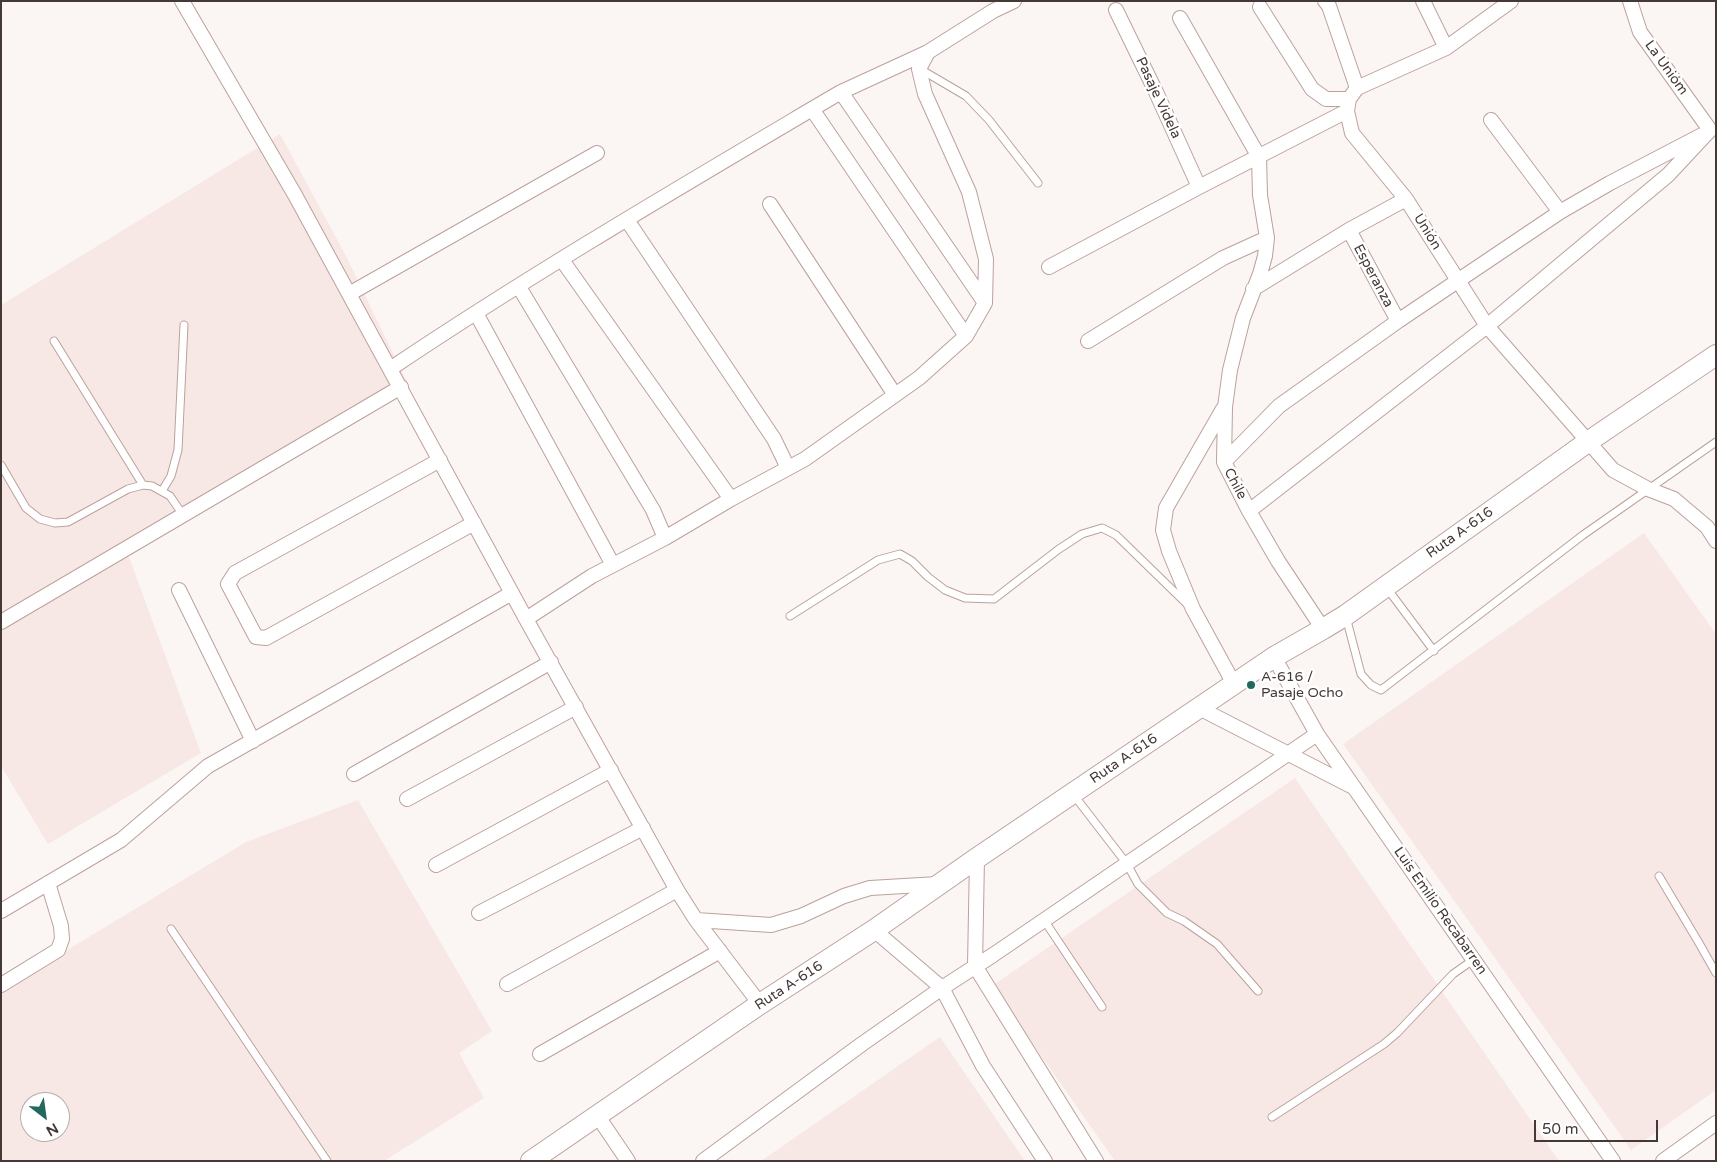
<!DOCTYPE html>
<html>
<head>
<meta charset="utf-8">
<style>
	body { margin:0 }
	#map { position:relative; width:1717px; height:1162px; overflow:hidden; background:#fbf6f4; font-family:"Varela Round",sans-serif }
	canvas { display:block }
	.frame { position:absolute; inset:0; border:2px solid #443937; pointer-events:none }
	.north { position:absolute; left:20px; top:1092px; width:50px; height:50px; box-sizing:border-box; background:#fff; border:1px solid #b4b0af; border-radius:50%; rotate:150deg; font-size:14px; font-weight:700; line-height:20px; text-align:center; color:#443937 }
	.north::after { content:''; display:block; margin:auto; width:18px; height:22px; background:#22685d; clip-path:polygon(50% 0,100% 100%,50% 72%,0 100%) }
	.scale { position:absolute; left:1534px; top:1120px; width:124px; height:22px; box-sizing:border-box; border:2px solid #443937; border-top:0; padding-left:6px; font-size:15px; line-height:18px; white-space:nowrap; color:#443937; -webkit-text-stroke:4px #fff; paint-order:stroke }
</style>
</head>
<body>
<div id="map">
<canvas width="1717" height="1162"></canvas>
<div class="frame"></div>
<div class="north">N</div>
<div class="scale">50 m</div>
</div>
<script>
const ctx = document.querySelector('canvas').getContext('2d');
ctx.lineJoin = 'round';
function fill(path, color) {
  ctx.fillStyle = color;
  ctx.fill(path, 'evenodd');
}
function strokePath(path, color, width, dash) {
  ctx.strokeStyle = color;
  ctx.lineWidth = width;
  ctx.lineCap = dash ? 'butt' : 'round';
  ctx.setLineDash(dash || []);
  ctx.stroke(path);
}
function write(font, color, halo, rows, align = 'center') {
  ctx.font = font + ' "Varela Round",sans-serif';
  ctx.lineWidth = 5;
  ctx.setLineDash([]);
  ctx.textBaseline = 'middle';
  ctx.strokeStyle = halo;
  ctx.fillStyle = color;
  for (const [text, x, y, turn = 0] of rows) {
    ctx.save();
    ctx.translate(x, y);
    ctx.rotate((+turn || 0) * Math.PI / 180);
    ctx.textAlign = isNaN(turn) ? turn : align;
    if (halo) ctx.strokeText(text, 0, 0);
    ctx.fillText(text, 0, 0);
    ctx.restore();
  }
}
const built = new Path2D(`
	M280 134 345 254 408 384 125 546 201 753 48 844 1 766V305Z
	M1644 533 1716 634V1090L1631 1150 1343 744Z
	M1295 778 1559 1161H1115L992 986Z
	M358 800 492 1031 459 1053 484 1098 384 1161H1V990L246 842ZM30 1102H60V1132H30Z
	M940 1037 1025 1161H761Z`);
const lane = new Path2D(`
	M920 69 966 96 989 120 1038 183
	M54 341 143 485
	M1 465 26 508 40 519 55 523 68 522 128 489 143 485 152 486 170 496 183 515
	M162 491 171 476 178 450 184 325
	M1386 587 1434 651
	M790 616 878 560 900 554 912 561 928 577 945 590 965 598 994 599 1059 549 1082 534 1102 528 1116 535 1187 604
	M1346 617 1361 674 1371 685 1381 690 1583 535 1716 442
	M1073 794 1127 864 1138 884 1167 913 1184 921 1217 944 1258 991
	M1659 876 1699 943 1716 973
	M1044 920 1102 1007
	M171 929 327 1161
	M1272 1117 1384 1044 1397 1033 1453 974 1473 960`);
const street = new Path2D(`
	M182 1 295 195 526 619 677 890 696 920 760 1004
	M1325 1 1329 6 1357 88 1349 99 1347 111 1352 133 1406 199 1487 326 1613 470 1648 489 1674 499 1707 527 1716 541
	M1423 1 1446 48
	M1630 1 1640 32 1710 130
	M1260 7 1312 89 1326 99H1349
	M1116 10 1156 92 1199 187
	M1180 18 1259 157 1260 195 1267 238 1265 256 1260 274 1243 318 1230 370 1225 407 1224 462 1249 511 1278 561 1323 629
	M1357 88 1446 48 1511 1
	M841 92 985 303
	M812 109 966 336
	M1491 120 1560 212
	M770 204 895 395
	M627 220 774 439 788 468
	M1349 230 1398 321
	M562 260 731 499
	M1049 267 1199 187 1347 111
	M519 287 653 510 665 538
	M1253 289 1349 230 1406 199
	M349 294 597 153
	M476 313 613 565
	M1088 341 1223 258 1267 238
	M390 369C527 277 670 193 812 109L841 92 928 52
	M1223 409 1166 508 1163 530 1169 551 1193 609 1234 684
	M440 460 235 573 228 584 256 637 266 638 474 523
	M1224 462 1279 406 1398 321 1560 212 1610 183 1702 135
	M1249 511 1487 326 1668 175 1710 130
	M179 590 253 741
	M526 619 592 576 665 538 731 499 805 459 919 378 966 336 985 303 986 259 969 192 925 94 919 69 928 52 993 11 1014 1
	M1 622 401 387
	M1274 657 1317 734 1613 1161
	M1199 708 1351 786
	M354 774 551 662
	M407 799 576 707
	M977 858 975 966 1096 1161
	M436 865 611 770
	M1 911 121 840 208 766 512 593
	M479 913 643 828
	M696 920 771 925 801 916 844 896 870 888 938 884
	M874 930 942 988 983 1066 1045 1161
	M507 984 677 890
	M1 985 58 950 62 939 61 926 48 883
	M540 1054 720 951
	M597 1115 628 1161
	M703 1161 862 1044 942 988 993 955 1317 734
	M1663 1161 1716 1123`);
const secondary = new Path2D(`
	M531 1161 760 1004 874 930 977 858 1274 657 1323 629 1346 615 1589 441 1716 355`);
const markers = [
	[1251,685,5,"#22685d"]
];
const streetNames = [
	["La Unióm",1666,68,54],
	["Pasaje Videla",1158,98,65],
	["Unión",1427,232,58],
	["Esperanza",1373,276,62],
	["Chile",1235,484,62],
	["Ruta A-616",1460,533,-35],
	["Ruta A-616",1124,759,-34],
	["Luis Emilio Recabarren",1440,911,55],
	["Ruta A-616",789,986,-33]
];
const poiNames = [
	["A-616 /",1261,677],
	["Pasaje Ocho",1261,693]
];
fill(built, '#f7e8e5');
strokePath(lane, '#bca19c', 9);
strokePath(street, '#bca19c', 16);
strokePath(secondary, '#bca19c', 22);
strokePath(lane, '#fff', 7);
strokePath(street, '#fff', 14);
strokePath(secondary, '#fff', 20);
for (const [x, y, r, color] of markers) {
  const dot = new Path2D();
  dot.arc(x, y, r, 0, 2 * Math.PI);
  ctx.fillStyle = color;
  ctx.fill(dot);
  strokePath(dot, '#fff', 2);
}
write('14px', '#443937', '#fff', streetNames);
write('14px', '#443937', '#fff', poiNames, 'left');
</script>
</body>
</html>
